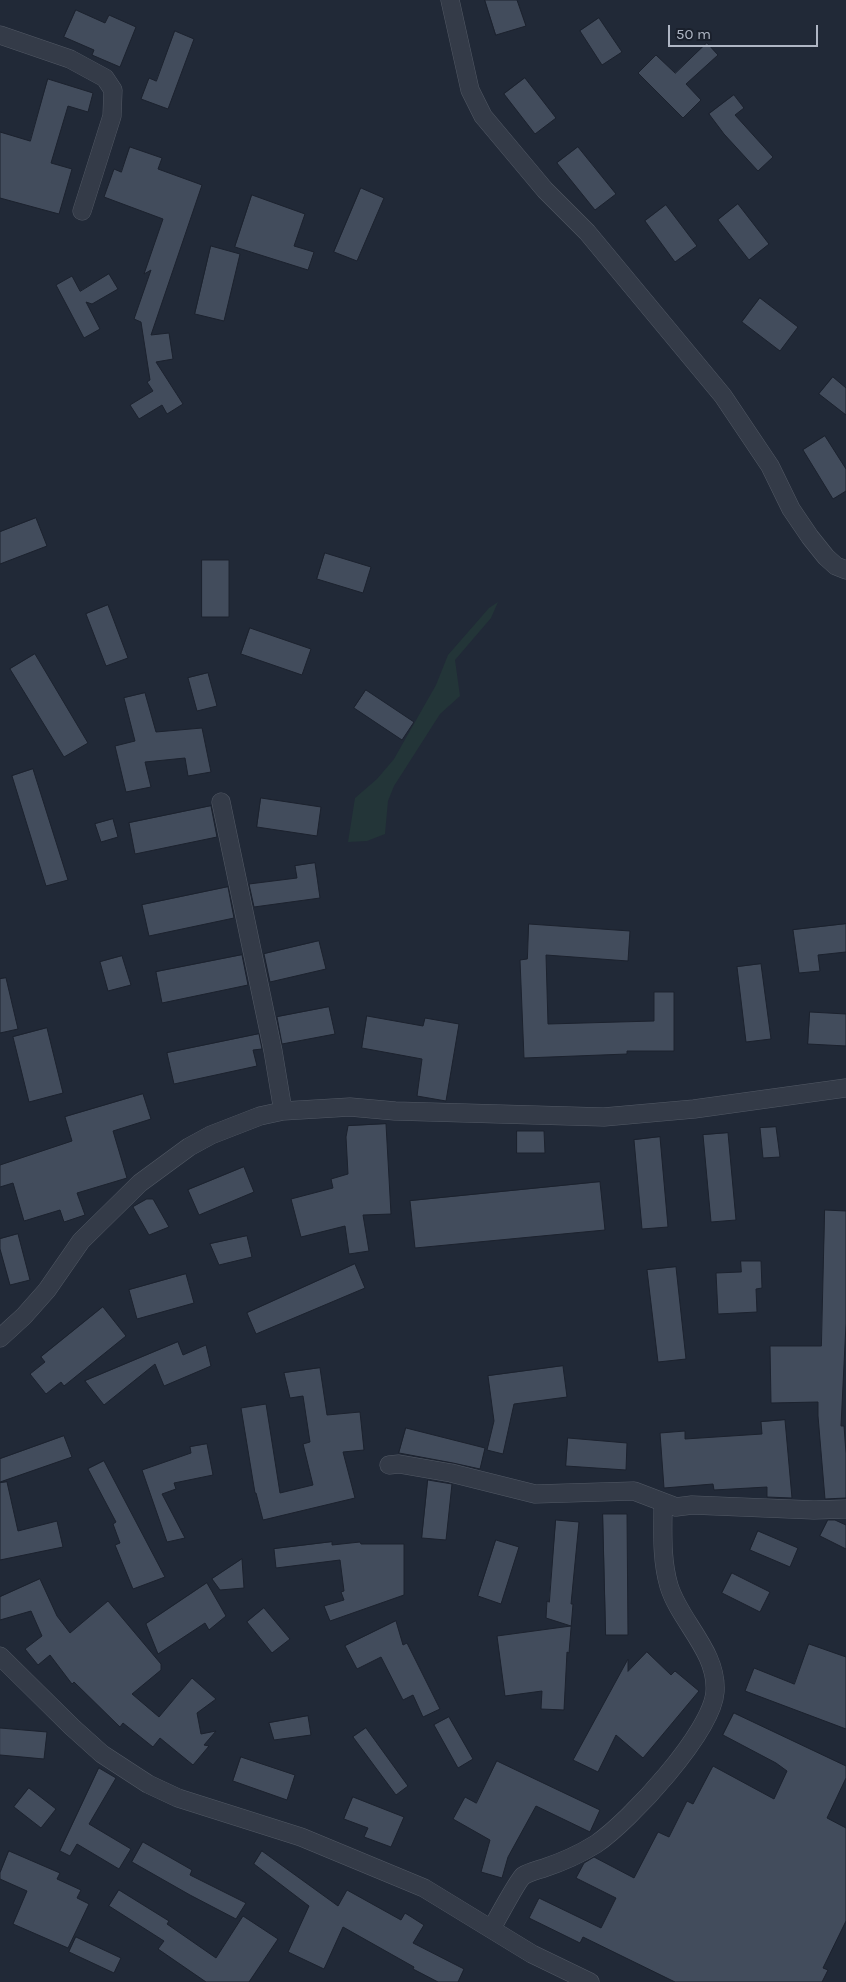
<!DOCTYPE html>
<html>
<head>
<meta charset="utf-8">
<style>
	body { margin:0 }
	#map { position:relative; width:846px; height:1982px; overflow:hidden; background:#212937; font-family:Karla,sans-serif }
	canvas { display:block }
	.scale { position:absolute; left:668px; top:25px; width:150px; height:22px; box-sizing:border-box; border:2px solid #afb6c4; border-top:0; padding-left:6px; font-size:15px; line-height:18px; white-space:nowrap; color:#afb6c4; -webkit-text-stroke:4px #1a202c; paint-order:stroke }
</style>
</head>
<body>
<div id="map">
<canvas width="846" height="1982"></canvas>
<div class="scale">50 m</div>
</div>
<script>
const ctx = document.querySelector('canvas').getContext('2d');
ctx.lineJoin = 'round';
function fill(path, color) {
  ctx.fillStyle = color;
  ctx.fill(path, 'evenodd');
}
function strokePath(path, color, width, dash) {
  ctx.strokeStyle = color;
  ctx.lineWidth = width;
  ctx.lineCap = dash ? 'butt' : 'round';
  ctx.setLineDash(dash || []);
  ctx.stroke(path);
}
const green = new Path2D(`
	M498 602 491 618 455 660 460 696 440 714 394 786 388 801 385 834 367 841 348 842 355 798 377 779 394 759 436 685 448 655 489 608Z`);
const building = new Path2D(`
	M485 0H517L526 26 496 35Z
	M76 10 105 23 109 15 136 27 120 67 92 55 94 50 64 37Z
	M599 18 622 52 602 65 580 31Z
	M175 31 194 39 168 109 141 99 149 78 156 81Z
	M707 43 718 55 686 84 701 100 683 118 638 73 656 55 675 73Z
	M525 78 556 118 535 134 504 94Z
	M48 79 93 93 88 112 68 106 51 163 72 169 59 214 0 198V132L30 141Z
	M734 95 744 108 735 115 773 157 758 171 724 134 709 114Z
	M130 147 162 158 158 169 202 185 151 335 169 333 173 359 156 362 183 404 167 414 162 405 139 419 130 405 153 391 147 382 150 380 141 322 134 319 151 270 144 274 163 219 104 197 114 169 121 172Z
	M578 147 616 194 595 210 557 163Z
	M361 188 384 198 357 261 334 252Z
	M252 195 305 214 294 246 314 252 308 270 235 247Z
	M738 204 769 244 749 260 718 220Z
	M666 205 697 246 675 262 645 221Z
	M211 246 240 254 224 321 195 314Z
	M109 274 118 289 92 304 86 302 100 329 84 338 56 285 72 276 80 291Z
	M760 298 798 327 780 351 742 322Z
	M833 377 846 388V415L819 394Z
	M825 436 846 469V491L833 499 803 450Z
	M36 518 47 546 0 564V532Z
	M325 553 371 567 363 593 317 579Z
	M202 560H229V617H202Z
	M108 605 128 658 106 666 86 614Z
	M250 628 311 649 302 675 241 654Z
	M35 654 88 743 64 757 10 669Z
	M208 673 217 706 197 711 188 678Z
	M366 690 414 722 402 740 354 708Z
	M145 693 156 732 202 728 211 772 188 776 185 758 145 762 151 787 126 792 115 746 135 741 124 698Z
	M33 769 68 880 46 886 12 776Z
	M261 798 321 807 317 836 257 827Z
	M211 806 217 837 135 854 129 823Z
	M113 819 118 837 101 842 95 824Z
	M315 863 320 898 254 907 249 884 297 878 295 866Z
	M228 887 234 918 149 936 142 905Z
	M529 924 630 931 628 961 546 955 548 1024 654 1021V992H674V1051H627V1054L524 1058 520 960 527 959Z
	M846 924V952L818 955 820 971 799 973 793 930Z
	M319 941 326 969 270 982 264 954Z
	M242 955 248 985 162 1003 156 972Z
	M122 956 131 985 108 991 100 962Z
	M761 964 771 1039 746 1042 737 967Z
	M6 978 18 1029 0 1033V979Z
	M329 1007 335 1034 282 1044 277 1017Z
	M810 1012 846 1014V1046L808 1044Z
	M367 1016 423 1026 425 1018 459 1024 446 1101 417 1096 422 1059 362 1048Z
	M47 1028 63 1093 29 1102 13 1037Z
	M259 1034 262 1049 253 1050 257 1066 174 1084 167 1053Z
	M143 1094 151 1119 113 1131 127 1178 77 1193 85 1215 64 1222 60 1210 24 1221 13 1183 0 1187V1165L72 1141 65 1117Z
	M386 1124 391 1214 363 1215 369 1251 349 1254 345 1226 301 1237 291 1199 333 1188 331 1179 348 1174 346 1137 348 1126Z
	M776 1127 780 1157 763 1158 760 1128Z
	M517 1131H544L545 1153H517Z
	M728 1133 736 1220 711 1222 703 1135Z
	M660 1137 668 1227 642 1229 634 1140Z
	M244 1167 254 1192 199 1215 188 1190Z
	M600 1182 605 1230 415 1248 410 1201Z
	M147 1199H153L169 1227 149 1235 133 1207Z
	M825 1210 846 1211V1324L841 1426H844L846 1453V1498L825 1499 818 1416V1402L771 1403 770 1346H821Z
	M18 1234 30 1280 10 1285 0 1249V1239Z
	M247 1236 252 1257 219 1265 210 1244Z
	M741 1261H761L762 1288 756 1289 757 1312 718 1314 716 1273 741 1272Z
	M355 1264 365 1288 256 1334 247 1313Z
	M676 1267 686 1359 658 1362 647 1270Z
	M186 1274 194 1303 137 1319 129 1290Z
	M103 1307 126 1336 64 1386 61 1382 46 1394 30 1374 45 1362 41 1357Z
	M178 1342 183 1355 206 1345 211 1366 164 1386 155 1364 104 1405 85 1381Z
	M563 1366 567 1397 514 1404 503 1454 487 1450 494 1421 488 1376Z
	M320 1368 327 1415 360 1412 364 1450 343 1452 355 1498 263 1520 256 1493H255L241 1408 266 1404 280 1493 313 1485 303 1444 310 1442 303 1396 290 1398 284 1373Z
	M785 1420 792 1498 767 1497V1487L714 1490 713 1484 664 1488 660 1433 685 1431V1439L762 1434 761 1422Z
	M406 1428 485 1448 480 1469 453 1463 399 1453Z
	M64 1436 72 1457 0 1482V1459Z
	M568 1438 627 1443 626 1470 566 1466Z
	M207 1444 213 1475 174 1483 176 1489 162 1494 185 1538 167 1542 142 1470 191 1453 190 1447Z
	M104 1461 165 1577 133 1589 115 1545 120 1543 113 1524 116 1522 88 1469Z
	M428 1480 452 1484 446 1540 422 1538Z
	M7 1482 18 1531 57 1521 63 1547 0 1560V1483Z
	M603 1514H627L628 1635H606Z
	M556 1520 579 1522 571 1604H573L569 1653 567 1652 564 1710 541 1709 542 1691 505 1696 497 1636 571 1626 546 1618 547 1601 549 1602Z
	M828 1520H835L846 1525V1549L820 1536Z
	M758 1531 798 1548 790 1567 750 1550Z
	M496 1540 519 1547 501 1604 478 1596Z
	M332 1542V1545L360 1542 361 1544H404V1595L330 1621 324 1606 344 1600 341 1592 344 1591 340 1560 276 1568 274 1549Z
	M242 1559 244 1588 220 1590 212 1579Z
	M732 1573 770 1592 760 1612 722 1593Z
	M40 1579 57 1616 70 1633 108 1601 161 1664V1670L132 1694 159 1717 192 1678 216 1699 197 1713 201 1734 216 1731 204 1745 209 1746 193 1765 160 1738 153 1747 123 1723 120 1727 74 1682 72 1684 50 1655 38 1665 25 1649 42 1636 31 1611 0 1620V1597Z
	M207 1583 226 1616 209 1630 205 1623 158 1654 146 1624Z
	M264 1608 290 1639 272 1653 247 1622Z
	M396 1621 403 1645 407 1643 440 1709 423 1717 413 1695 403 1700 381 1657 357 1669 345 1646Z
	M809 1644 846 1657V1729L745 1691 754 1668 794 1684Z
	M647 1652 671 1675 675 1671 699 1691 643 1758 616 1735 598 1772 573 1760 628 1659V1671Z
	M734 1713 846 1766V1778L827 1818 846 1828V1921L823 1968 828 1970 822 1982H675L583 1937 580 1943 529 1918 539 1898 601 1928 616 1898 576 1878 584 1863 594 1857 634 1878 658 1832 669 1837 687 1801 693 1804 713 1766 774 1799 787 1771 776 1763 723 1735Z
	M308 1716 311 1735 274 1740 269 1723Z
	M449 1717 473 1759 458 1768 434 1725Z
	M0 1728 47 1732 44 1759 0 1755Z
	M366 1728 408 1786 396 1795 353 1737Z
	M241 1757 295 1775 287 1800 233 1781Z
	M497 1761 600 1810 590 1832 536 1806 508 1857 502 1878 481 1872 490 1840 453 1819 465 1797 476 1803Z
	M99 1768 116 1778 89 1824 131 1849 119 1869 77 1844 70 1856 60 1851Z
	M29 1788 56 1809 41 1828 14 1807Z
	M353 1797 404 1817 391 1847 364 1837 368 1828 344 1819Z
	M143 1842 192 1870 190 1875 246 1903 236 1919 190 1895 132 1862Z
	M9 1851 60 1873 57 1879 81 1890 77 1898 89 1904 68 1948 13 1924 27 1891 0 1879V1873Z
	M262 1851 338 1906 347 1890 401 1920 405 1913 424 1925 413 1943 464 1969 458 1982H438L413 1969 414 1967 343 1927 324 1969 288 1952 309 1906 254 1864Z
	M119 1890 169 1921 167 1924 216 1958 243 1916 278 1939 249 1982H206L158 1949 164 1941 109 1906Z
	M76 1937 121 1958 114 1973 69 1952Z`);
const minor = new Path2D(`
	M450 0 470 90 483 116 545 190 587 232 723 396 770 466 791 509 810 537 826 557 836 566 846 570
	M0 35 70 59 105 78 113 90 112 116 82 211
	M221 802 273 1051 283 1111
	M0 1338 24 1316 47 1290 81 1241 140 1183 189 1147 211 1135 260 1116 283 1111 350 1107 395 1111 604 1117 694 1109 846 1088
	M389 1465 399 1464 451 1473 535 1494 634 1491 676 1507 692 1505 814 1510 846 1509
	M0 1656 72 1727 102 1754 148 1784 178 1798 301 1837 424 1888 532 1954 590 1982
	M492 1928C497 1919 518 1880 523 1876 529 1872 538 1870 544 1868 562 1862 580 1854 596 1844 630 1821 712 1732 715 1692 718 1652 680 1622 669 1586 661 1559 663 1530 663 1503`);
fill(green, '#233538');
fill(building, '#424c5c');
strokePath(building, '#1c222e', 1);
strokePath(minor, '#525965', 19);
strokePath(minor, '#343b48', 18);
</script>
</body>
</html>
